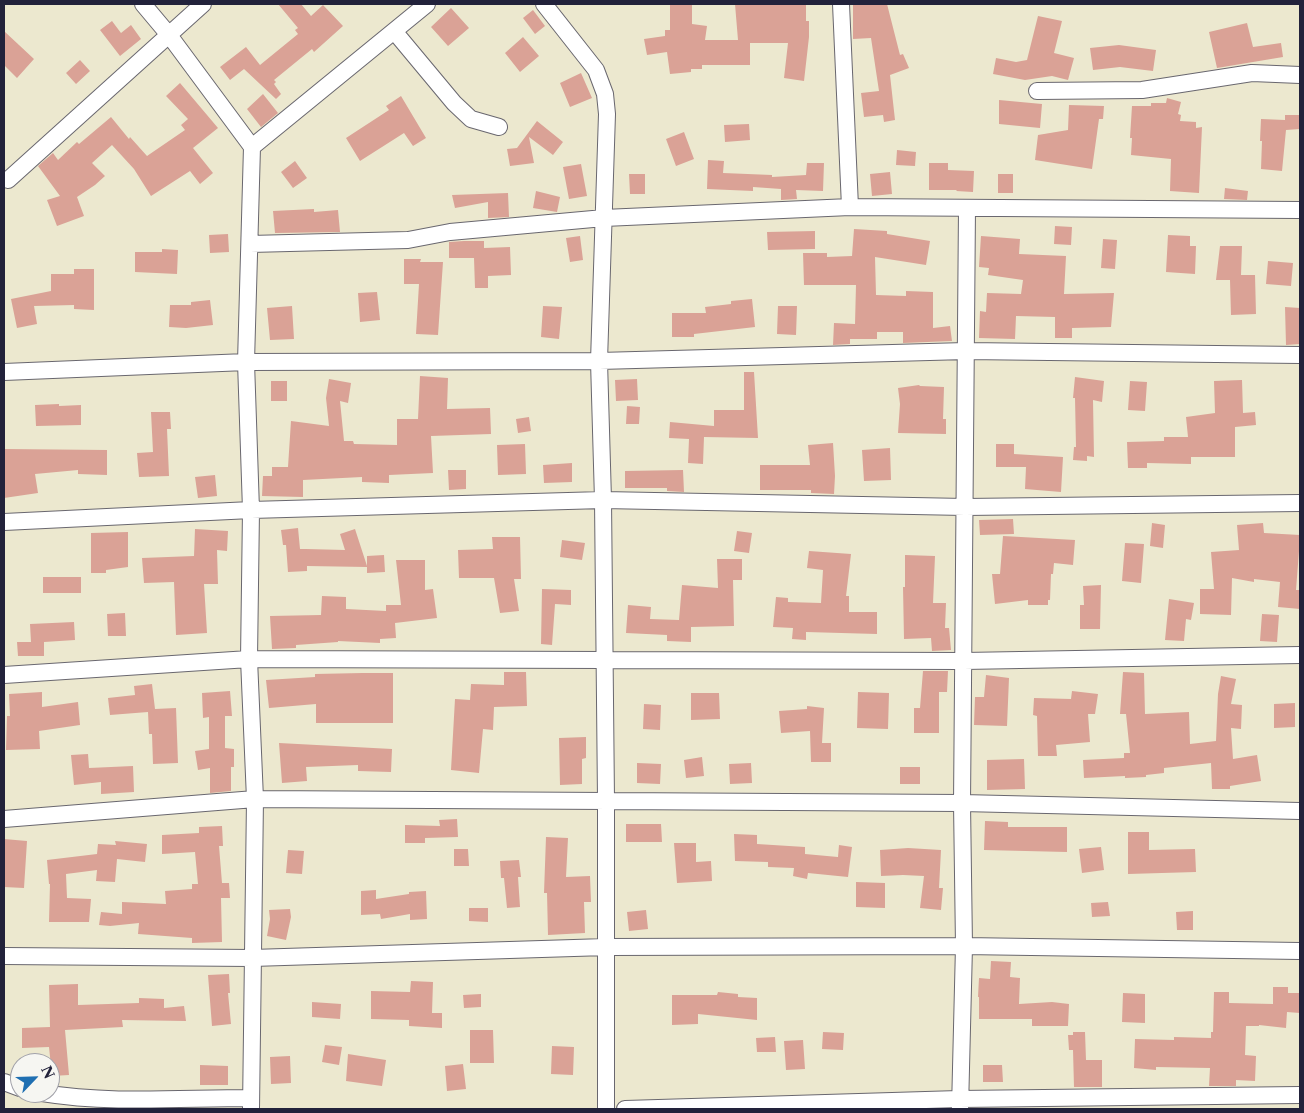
<!DOCTYPE html>
<html>
<head>
<meta charset="utf-8">
<style>
	body { margin:0 }
	#map { position:relative; width:1304px; height:1113px; overflow:hidden; background:#ece8cf; font-family:"Libre Caslon Text",serif }
	canvas { display:block }
	.frame { position:absolute; inset:0; border:5px solid #22223b; pointer-events:none }
	.north { position:absolute; left:10px; top:1053px; width:50px; height:50px; box-sizing:border-box; background:#f6f6f2; border:1px solid #a1a1a9; border-radius:50%; rotate:66deg; font-size:14px; font-weight:700; line-height:20px; text-align:center; color:#22223b }
	.north::after { content:''; display:block; margin:auto; width:18px; height:22px; background:#1f6fb2; clip-path:polygon(50% 0,100% 100%,50% 72%,0 100%) }
</style>
</head>
<body>
<div id="map">
<canvas width="1304" height="1113"></canvas>
<div class="frame"></div>
<div class="north">N</div>
</div>
<script>
const ctx = document.querySelector('canvas').getContext('2d');
ctx.lineJoin = 'round';
function fill(path, color) {
  ctx.fillStyle = color;
  ctx.fill(path, 'evenodd');
}
function strokePath(path, color, width, dash) {
  ctx.strokeStyle = color;
  ctx.lineWidth = width;
  ctx.lineCap = dash ? 'butt' : 'round';
  ctx.setLineDash(dash || []);
  ctx.stroke(path);
}
const building = new Path2D(`
	M278 4H301L311 16 323 5 343 26 314 52 312 49 274 80 276 82 274 84 281 94 276 99 244 69 230 80 220 67 246 47 260 65 298 34 295 30 298 28Z
	M670 4H692V24L707 26 705 40H738L735 4H806V21H809V37L804 81 784 78 788 43H750V65H702V69H691V72L670 74 667 52 647 55 644 39 665 36V30H670Z
	M853 4H887L900 55 903 54 909 68 890 75 895 120 884 122 883 115 864 117 861 93 879 91 871 38 853 39Z
	M451 8 469 28 448 46 431 27Z
	M533 10 545 26 535 34 523 18Z
	M1038 16 1062 21 1054 53 1074 58 1068 80 1052 76 1025 80 993 74 996 58 1016 62 1027 60Z
	M112 21 121 33 131 25 141 39 120 56 100 30Z
	M1247 23 1253 47 1281 43 1283 57 1217 68 1209 32Z
	M4 31 34 59 17 78 4 65Z
	M523 37 539 56 520 72 505 53Z
	M1119 45 1156 50 1153 71 1120 67 1093 70 1090 48Z
	M80 60 90 71 76 84 66 73Z
	M581 73 592 98 570 107 560 83Z
	M180 83 218 128 193 148 213 173 200 184 190 171 151 196 134 169 112 145 92 163 105 176 95 185 77 197 84 216 57 226 47 200 60 196 38 166 53 153 58 160 77 142 79 144 111 117 129 139 130 137 147 156 185 130 181 125 188 119 166 96Z
	M263 94 278 113 261 127 247 109Z
	M401 96 426 138 413 146 404 133 360 161 346 138 389 110 386 106Z
	M1167 98 1181 102 1178 114 1181 115 1180 121 1196 122V128L1202 127 1199 193 1170 191 1171 159 1131 155 1132 138H1130L1132 106H1151V103H1166Z
	M999 100 1042 104 1040 128 999 124Z
	M1069 105 1104 106 1103 119H1099L1092 169 1035 160 1038 135 1068 130Z
	M1285 115H1300V129L1286 130 1282 171 1261 169 1262 141H1260L1261 119 1285 120Z
	M537 121 563 142 553 155 529 137 534 163 510 166 507 149 517 148Z
	M749 124 750 140 725 142 724 125Z
	M684 132 694 159 676 166 666 139Z
	M897 150 916 152 915 166 896 165Z
	M708 160 724 161 723 173 772 175V177L806 175 807 163H824L823 191 796 190 797 199 781 200V189L753 187V191L707 189Z
	M295 161 307 178 293 188 281 172Z
	M929 163H948V170L974 171 973 192 956 191 957 190H929Z
	M581 164 587 196 569 199 563 167Z
	M890 172 892 194 872 196 870 174Z
	M629 174H645V194H630Z
	M998 174H1013V193H998Z
	M1225 188 1248 191 1247 200 1224 199Z
	M536 191 560 197 557 212 533 208Z
	M508 193 509 217 488 218V202L455 208 452 195Z
	M314 209V212L338 210 340 232 275 233 273 211Z
	M1055 226 1072 227 1071 245 1054 244Z
	M854 229 887 231V234L930 241 926 265 875 257 876 295 906 296V291L933 292V328L950 326 952 341 903 343V332H877V339H850V344L833 345 834 323 855 324 856 285H804L803 253H827V257L852 256Z
	M815 231V249L768 250 767 232Z
	M228 234 229 252 210 253 209 235Z
	M1168 235 1190 236V246H1196L1195 274 1166 272Z
	M580 236 583 260 570 262 566 238Z
	M981 236 1020 239 1019 254 1066 256 1064 294 1114 293 1111 327 1072 328V338H1055V317L1016 316 1015 339 979 338 980 311 986 312 987 293 1021 294 1023 280 988 275 989 268 979 267Z
	M1103 239 1117 240 1115 269 1101 268Z
	M464 241H484V248L510 247 511 275 488 276V288H475L474 258H449V242Z
	M1220 246H1242L1241 275H1255L1256 314 1231 315 1230 280H1216Z
	M162 249 178 250 177 274 135 272V252H162Z
	M404 259H421L420 262H443L438 335 416 334 419 284H404Z
	M1268 261 1293 263 1291 286 1266 284Z
	M74 269H94V310L74 309V305L34 306 37 324 17 328 11 299 51 291V274H74Z
	M377 292 380 320 360 322 358 293Z
	M752 299 755 327 694 334V337H672V313H706L705 307 731 304V301Z
	M210 300 213 325 186 328 169 327 170 305H191V302Z
	M292 306 294 339 270 340 267 308Z
	M543 306 562 307 559 339 541 337Z
	M778 306H797L796 335 777 334Z
	M1285 307 1300 308V344L1286 345Z
	M744 372H754L758 438 704 437 703 464 688 463 689 439 669 438 670 422 714 426V410H744Z
	M420 376 448 378 447 409 490 408 491 434 431 436 433 473 389 475V483L362 482V477L303 480V497L262 496 263 476H272V467H288L291 421 329 426 326 398 329 379 351 383 348 403 340 401 344 441H353L354 444 397 445V419H418Z
	M1075 377 1104 381 1102 402 1093 400 1094 457 1087 456V461L1073 460 1074 447H1076L1075 398H1073Z
	M637 379 638 400 616 401 615 380Z
	M1242 380 1243 413 1255 412 1256 425 1235 427V457H1191V464L1147 463V468H1128L1127 442 1164 441V437H1188L1186 417 1215 413 1214 381Z
	M271 381H287V401H271Z
	M1130 381 1147 382 1145 411 1128 410Z
	M919 385 920 386 944 387 943 419H946V434L898 433 900 404 898 388Z
	M59 404V406L81 405V425L36 426 35 405Z
	M627 406 640 407 639 424H626Z
	M151 412H170L171 429H167L169 476 139 477 137 453 153 452Z
	M529 417 531 431 518 433 516 419Z
	M833 443 835 476 834 494 811 493V490H760V465H810L808 445Z
	M525 444 526 474 498 475 497 445Z
	M996 444H1014V454L1063 457 1061 492 1025 489 1026 467H996Z
	M890 448 891 480 864 481 862 450Z
	M4 449 107 450V475L78 474V470L35 474 38 493 4 498Z
	M572 463V482L544 483 543 465Z
	M448 470H466V489L449 490Z
	M683 470 684 492 667 491V488H625V471Z
	M215 475 217 496 198 498 195 477Z
	M1013 519 1014 534 980 535 979 520Z
	M1152 523 1165 525 1163 548 1150 546Z
	M1263 523 1264 533 1300 535V551H1299L1296 590H1300V609L1278 607 1280 582 1254 579V582L1232 578 1231 615 1200 614V589H1214L1211 552 1239 550 1237 525Z
	M298 528 300 549H306L345 550 340 534 355 529 367 566V556L384 555 385 572 367 573V567L307 566V571L288 572 286 545H283L281 530Z
	M195 529 228 531 227 551 217 550 218 584H204L207 633 176 635 174 582 144 583 142 558 194 556Z
	M737 531 752 533 749 553 734 551Z
	M128 532V567L106 570V573H91V533Z
	M1003 536 1075 540 1073 565 1054 563 1053 574H1051L1050 600H1048V605H1028V600L995 604 992 574H1000Z
	M492 537H520L521 579H514L519 611 500 613 494 578H459L458 550 493 549Z
	M562 540 585 543 582 560 560 557Z
	M1125 543 1144 544 1141 583 1122 581Z
	M809 551 851 554 846 596H849V612H877V634L806 632V640L792 639 793 628 773 627 776 597 788 598V602L821 603 823 570 807 568Z
	M905 555 935 556 933 603H946L945 628H949L951 650 932 651 931 638 904 639 903 587H905Z
	M717 559H742V580H733L734 626 691 627V642L667 641V635L626 633 628 605 651 607 650 619 679 620 682 585 718 588Z
	M396 560H425V590L433 589 437 618 395 623 396 638 380 639V643L338 641V642L296 645V648L272 649 270 616 321 615 322 596 346 597V609L386 611V605H401Z
	M43 577H81V593H43Z
	M1101 585 1100 629H1080V605H1084L1083 586Z
	M542 589 571 590V605L555 604 552 645 541 644Z
	M1169 599 1194 603 1191 620 1186 619 1184 641 1165 640Z
	M125 613 126 636H108L107 614Z
	M1262 614 1279 615 1277 642 1260 641Z
	M74 622 75 640 44 642V656H18L17 642H31L30 624Z
	M923 671H948L947 692H939V733H914V708H920Z
	M504 672H526L527 706 494 707 493 730 483 729 479 773 451 770 455 699 470 700 471 684 504 685Z
	M1123 672 1144 673 1145 714 1189 712 1190 744 1216 741 1218 694 1221 676 1236 679 1231 704 1242 705 1241 729 1231 728 1233 759 1257 755 1261 781 1230 786V789H1212L1211 763 1164 768V773L1146 775V777L1125 778V776L1084 778 1083 760 1124 758V753H1130L1126 714H1120Z
	M363 673H393V723H316V704L269 708 266 680 315 677V674Z
	M986 675 1009 678 1007 726 974 725 975 697H984Z
	M152 684 155 709 176 708 178 763 153 764 152 734H149L148 712 110 715 108 698 135 695 134 686Z
	M230 691 232 716H225V748L234 749V767H231V791L210 793V768L198 770 195 751 209 749V717L203 718 202 693Z
	M1072 691 1098 694 1095 714H1088L1090 742 1056 745 1057 756H1038L1037 716 1033 715 1034 698 1071 699Z
	M42 692V707L78 702 80 725 39 731 40 749 6 750 7 716H10L9 694Z
	M858 692 889 693 888 729 857 728Z
	M691 693H719L720 719 691 720Z
	M1295 703V727L1274 728V704Z
	M644 704 661 705 660 730 643 729Z
	M807 706 824 708 822 743H831V762H811L810 731 781 733 779 711 807 709Z
	M586 737V758L582 759V784L560 785 559 738Z
	M279 743 392 749 391 772 358 771V765L306 767 307 781 282 783Z
	M88 754 89 768 133 766 134 792 101 794V782L74 785 71 755Z
	M702 757 704 776 686 778 684 760Z
	M1024 759 1025 789 987 790V760Z
	M637 763 661 764 660 784 637 783Z
	M751 763 752 783 730 784 729 764Z
	M900 767H920V784H900Z
	M457 819 458 837 425 838V843H405V825L440 826 439 820Z
	M985 821 1008 822V827H1067V852L984 850Z
	M626 824H661L662 842H626Z
	M222 826 223 846H219L222 883H229L230 898H221L222 942 192 943V938L138 934 139 923 110 926 99 925 101 912 122 914V902L166 904 165 891 192 889V884H198L195 852 162 854V835L199 833V827Z
	M1128 832H1149V850L1195 849 1196 872 1128 874Z
	M734 834 757 835V844L805 847V854L838 857 839 845 852 847 848 877 808 873 807 879 793 876 794 868 768 867V862L735 861Z
	M546 837 568 838 566 877 590 876 591 902H584L585 933 548 935 547 893H544Z
	M4 839 27 841 24 888 4 887Z
	M115 841 147 844 145 862 117 859 115 882 96 881 97 870 66 874 67 898 91 899 89 922H49L50 884H49L47 860 97 854 98 844 116 845Z
	M674 843H696V862L711 861 712 881 677 883Z
	M1101 847 1104 870 1082 873 1079 849Z
	M908 848 941 850 939 888H943L941 910 920 908 924 876 903 875 881 876 880 850Z
	M454 849H468L469 866H454Z
	M288 850 304 851 302 874 286 873Z
	M519 860 521 877H518L520 907 507 908 504 878H501L500 861Z
	M856 882 885 883V908L856 907Z
	M376 890V899L409 894V892L426 891 427 919 410 920V914L381 919 380 914 361 915V891Z
	M1108 902 1110 916 1092 917 1091 903Z
	M469 908H488V922L469 921Z
	M290 909 291 917 286 940 267 936 270 919 269 910Z
	M646 910 648 929 629 931 627 912Z
	M1193 911V930H1177L1176 912Z
	M991 961 1011 962 1010 977 1020 978 1019 1004 1052 1002 1069 1004 1068 1026H1032V1019H979V997H978L979 978 990 979Z
	M229 974 230 993H228L231 1024 212 1026 208 975Z
	M411 981 433 982 432 1013H442V1028L409 1026V1020L371 1019V991L410 992Z
	M78 984V1005L139 1003V998L164 999V1008L184 1006 186 1021 122 1020 123 1027 65 1030 69 1075 52 1076 49 1047 22 1048V1028L50 1027 49 985Z
	M1273 987H1288V993H1300V1013L1287 1012 1286 1028 1259 1025V1026H1246L1245 1055 1256 1056 1255 1081 1236 1080V1086H1209L1210 1068 1156 1067V1070L1134 1068 1135 1039 1174 1040V1037L1211 1038V1032H1213L1214 992H1229V1003L1273 1004Z
	M718 992 738 994V997L757 998V1020L698 1014V1024L672 1025V995H717Z
	M1123 993 1145 994V1023L1122 1022Z
	M481 994V1007L464 1008 463 995Z
	M312 1002 341 1004 340 1019 312 1017Z
	M470 1030H493L494 1063H470Z
	M823 1032 844 1033 843 1050 822 1049Z
	M1073 1032H1085L1086 1060H1102V1087H1074L1073 1050H1069L1068 1035H1073Z
	M775 1037 776 1052H757L756 1038Z
	M803 1040 805 1069 786 1070 784 1041Z
	M325 1045 342 1047 339 1065 322 1062Z
	M552 1046 574 1047 573 1075 551 1074Z
	M348 1054 386 1060 382 1086 346 1081Z
	M290 1056 291 1083 271 1084 270 1057Z
	M463 1064 466 1089 447 1091 445 1066Z
	M200 1065 228 1066V1085H200Z
	M983 1065H1002L1003 1082H983Z`);
const street = new Path2D(`
	M143 4 169 35 252 147 246 362 251 510 249 659 255 799 251 1109
	M544 4 596 70 605 94 607 114 599 361 603 500 606 800V1109
	M841 4 850 207
	M394 31 454 103 471 119 499 127
	M1037 91 1142 90 1252 73 1300 75
	M252 147 427 4
	M8 180 203 4
	M250 244 408 240 450 232 604 218 850 207 1300 210
	M4 372 246 362 599 361 966 351 1300 355
	M4 522 251 510 603 500 965 507 1300 503
	M4 675 249 659 964 661 1300 655
	M4 819 255 799 962 803 1300 811
	M4 956 252 958 606 947 964 946 1300 951
	M4 1082 20 1088
	M42 1093C110 1104 181 1098 250 1098
	M625 1109 959 1099 1300 1095
	M960 1109 964 946 962 803 967 208`);
fill(building, '#daa296');
strokePath(street, '#69676f', 18);
strokePath(street, '#fff', 16);
</script>
</body>
</html>
